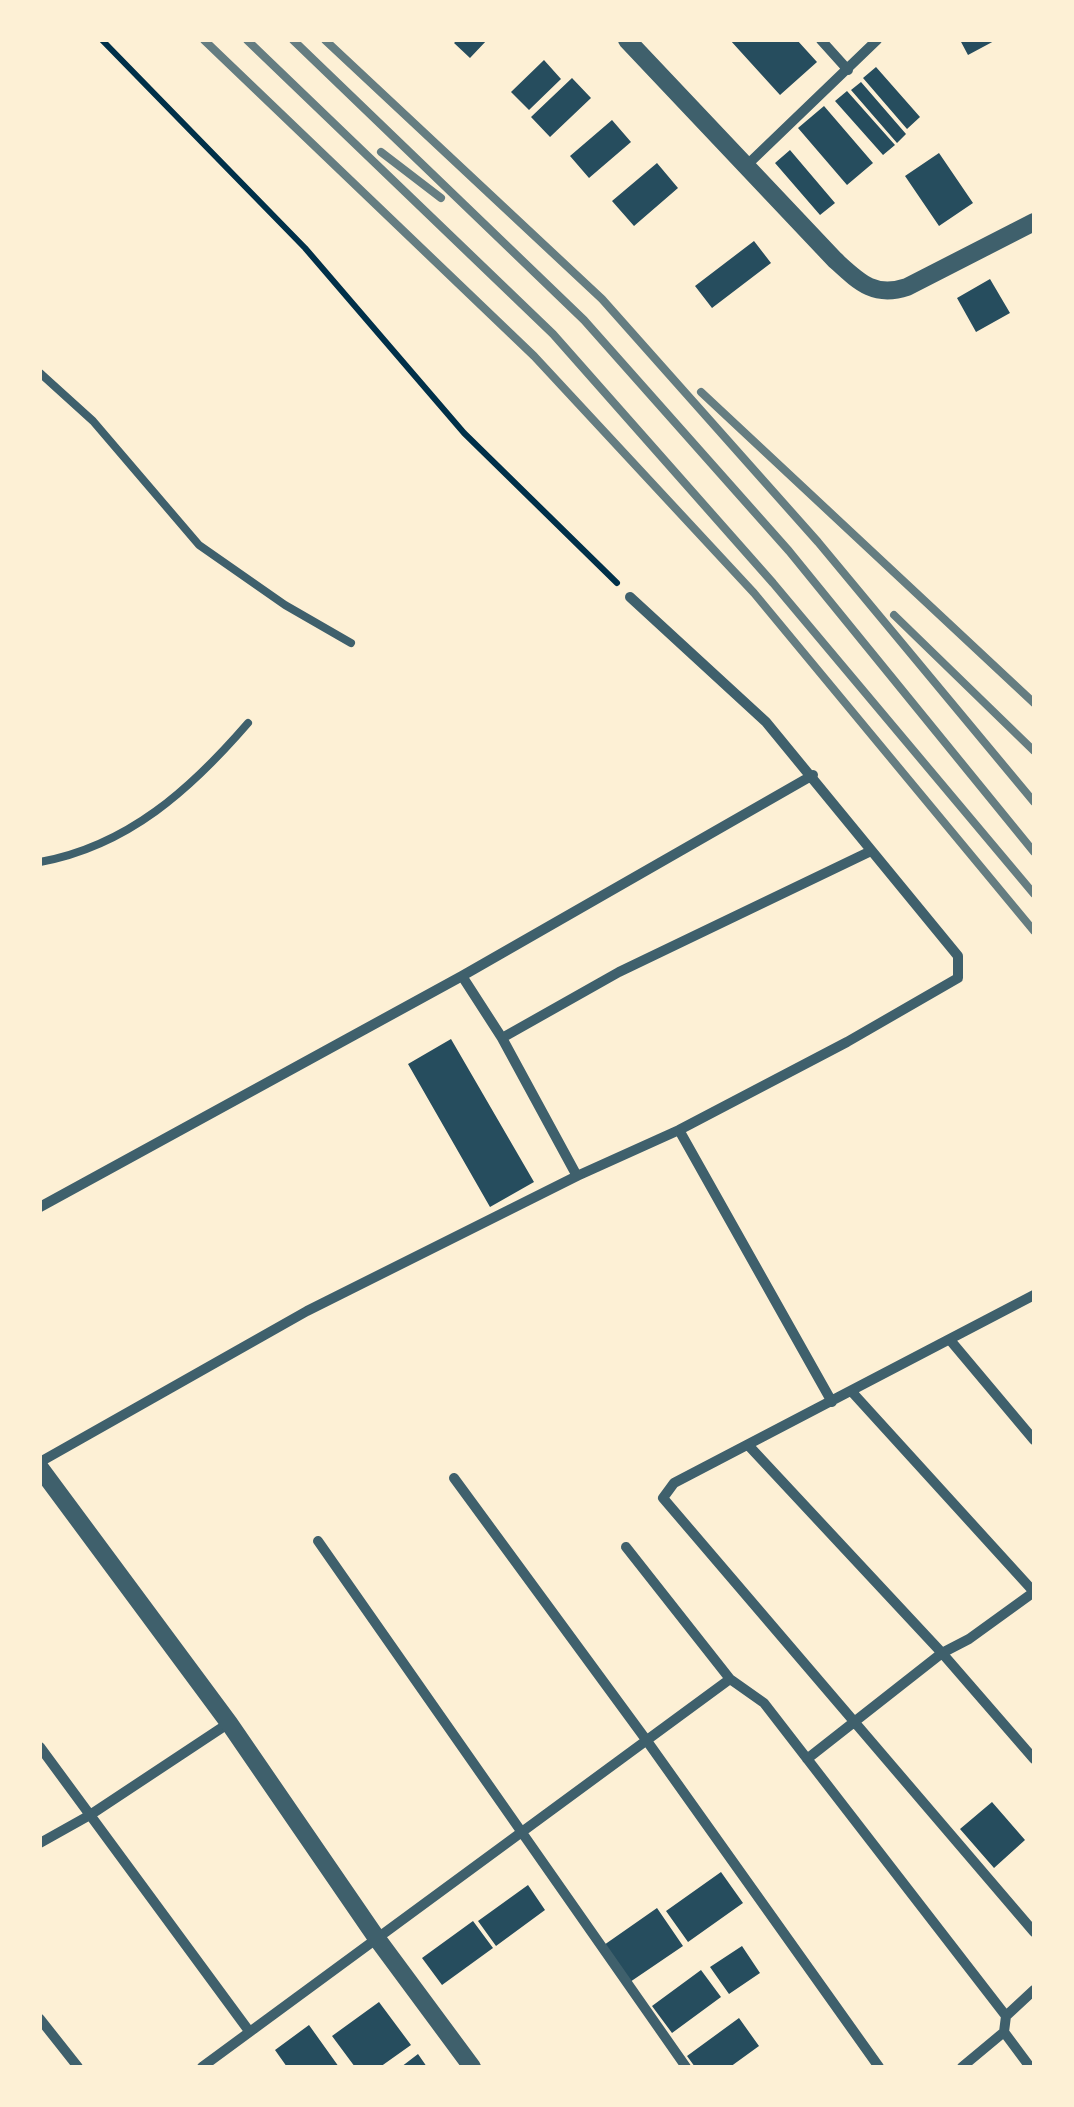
<!DOCTYPE html>
<html>
<head>
<meta charset="utf-8">
<style>
	body { margin:0 }
	#map { position:relative; width:1074px; height:2107px; overflow:hidden; background:#fdf0d5; font-family:Karla,sans-serif }
	canvas { display:block }
	.frame { position:absolute; inset:0; border:42px solid #fdf0d5; pointer-events:none }
</style>
</head>
<body>
<div id="map">
<canvas width="1074" height="2107"></canvas>
<div class="frame"></div>
</div>
<script>
const ctx = document.querySelector('canvas').getContext('2d');
ctx.lineJoin = 'round';
function fill(path, color) {
  ctx.fillStyle = color;
  ctx.fill(path, 'evenodd');
}
function strokePath(path, color, width, dash) {
  ctx.strokeStyle = color;
  ctx.lineWidth = width;
  ctx.lineCap = dash ? 'butt' : 'round';
  ctx.setLineDash(dash || []);
  ctx.stroke(path);
}
const building = new Path2D(`
	M457 40H487L470 58 454 43Z
	M730 40H797L817 62 780 95Z
	M960 40H996L968 55Z
	M544 60 561 79 529 110 511 92Z
	M876 67 920 117 907 129 863 78Z
	M572 78 591 98 550 137 531 117Z
	M861 82 906 134 897 143 851 90Z
	M847 91 895 145 883 155 835 101Z
	M824 106 873 163 847 185 798 128Z
	M612 120 631 142 589 178 570 156Z
	M790 150 835 203 820 215 775 163Z
	M939 153 973 203 939 226 905 176Z
	M657 163 678 188 634 226 612 201Z
	M754 241 771 263 712 308 695 286Z
	M990 279 1010 313 976 332 957 298Z
	M451 1039 534 1182 490 1207 408 1064Z
	M992 1802 1025 1840 994 1868 960 1829Z
	M721 1872 743 1903 688 1942 666 1911Z
	M528 1885 545 1910 496 1946 478 1921Z
	M657 1908 683 1946 630 1982 604 1945Z
	M473 1921 493 1948 442 1985 422 1958Z
	M742 1946 760 1973 729 1994 710 1967Z
	M701 1970 721 1997 672 2033 652 2006Z
	M379 2002 411 2045 380 2067H355L332 2036Z
	M739 2018 759 2046 730 2067H695L687 2056Z
	M309 2025 339 2067H287L275 2050Z
	M418 2054 427 2067H401Z`);
const path = new Path2D(`
	M102 40 305 248 464 433 617 583`);
const service = new Path2D(`
	M40 373 93 421 199 545 285 605 351 643
	M40 862C128 846 191 789 248 723`);
const minor = new Path2D(`
	M821 40 848 70
	M746 166 877 40
	M462 976 502 1038 577 1176
	M502 1038 619 972 871 851
	M679 1130 832 1402
	M40 1207 462 976 813 775
	M1034 1295 674 1483 663 1498 1034 1932
	M950 1340 1034 1440
	M749 1446 942 1653 1034 1759
	M40 1462 307 1311 577 1176 679 1130 847 1042 958 978V956L766 722 630 597
	M454 1478 647 1741 879 2067
	M318 1541 686 2067
	M626 1547 730 1679 764 1703 1006 2016
	M40 1747 249 2031
	M807 1759 942 1653 969 1639 1034 1592 852 1392
	M40 1843 90 1815 229 1723
	M40 2019 78 2067
	M1004 2032 1030 2067
	M202 2067 730 1679
	M962 2067 1004 2032 1006 2016 1034 1990`);
const tertiary = new Path2D(`
	M627 40 835 260C859 282 874 298 907 287L1034 222
	M40 1468 229 1723 378 1940 472 2067`);
const rail = new Path2D(`
	M204 40 534 356 754 593 1034 931
	M247 40 553 334 773 583 1034 894
	M293 40 584 320 789 551 1034 852
	M325 40 602 299 818 542 1034 802
	M381 152 441 198
	M701 392 1034 703
	M894 615 1034 751`);
fill(building, '#264d5e');
strokePath(path, '#003049', 6);
strokePath(service, '#3f606c', 8);
strokePath(minor, '#3f606c', 10);
strokePath(tertiary, '#3f606c', 18);
strokePath(rail, '#657d81', 8);
</script>
</body>
</html>
